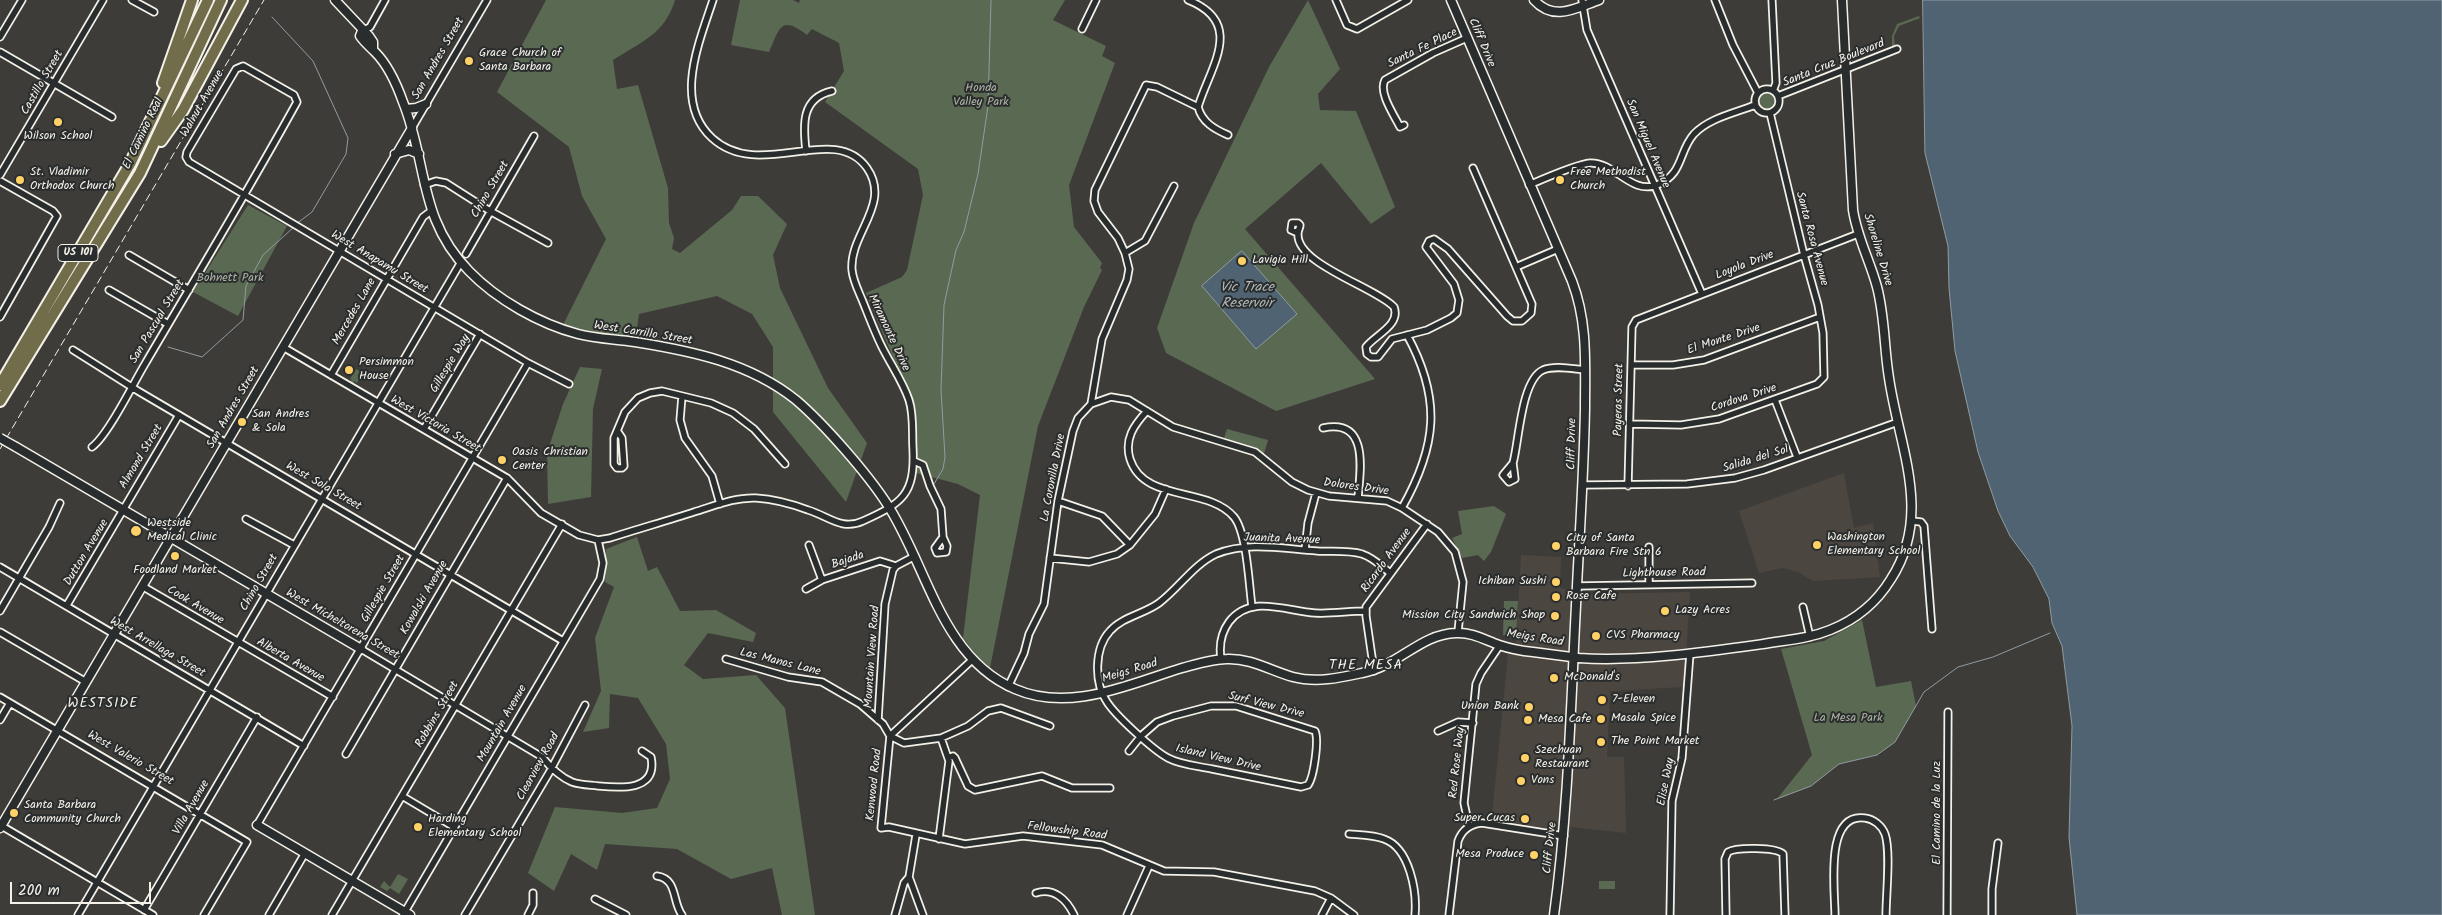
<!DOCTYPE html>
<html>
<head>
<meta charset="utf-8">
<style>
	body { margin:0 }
	#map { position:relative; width:2442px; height:915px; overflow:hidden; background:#3e3c39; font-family:Kalam,sans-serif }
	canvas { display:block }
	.scale { position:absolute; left:10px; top:882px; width:141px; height:22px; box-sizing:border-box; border:2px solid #f4f1e8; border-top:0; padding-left:6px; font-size:15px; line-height:18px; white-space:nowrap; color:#f4f1e8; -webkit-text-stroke:4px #2a2d2e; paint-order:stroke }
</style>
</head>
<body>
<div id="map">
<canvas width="2442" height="915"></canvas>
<div class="scale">200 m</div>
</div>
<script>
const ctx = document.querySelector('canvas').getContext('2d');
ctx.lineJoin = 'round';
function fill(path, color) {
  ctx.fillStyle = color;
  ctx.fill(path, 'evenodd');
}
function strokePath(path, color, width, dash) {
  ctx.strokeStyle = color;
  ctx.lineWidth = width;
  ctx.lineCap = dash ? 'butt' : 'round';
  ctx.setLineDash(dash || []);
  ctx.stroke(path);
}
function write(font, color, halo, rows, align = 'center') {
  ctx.font = font + ' Kalam,sans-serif';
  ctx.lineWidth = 4;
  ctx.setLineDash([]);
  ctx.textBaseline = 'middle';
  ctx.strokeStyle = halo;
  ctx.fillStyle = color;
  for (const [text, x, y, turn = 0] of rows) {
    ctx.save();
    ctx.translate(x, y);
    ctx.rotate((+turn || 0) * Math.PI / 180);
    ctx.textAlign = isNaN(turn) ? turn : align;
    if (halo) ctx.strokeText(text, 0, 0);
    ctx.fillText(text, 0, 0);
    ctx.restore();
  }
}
const built = new Path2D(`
	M1844 473 1854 528 1873 523 1880 577 1813 581 1798 572 1782 568 1759 573 1739 511Z
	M1521 555 1561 557 1560 588 1587 594 1690 592 1684 687 1610 691 1607 757H1624L1626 833 1572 827 1568 836 1491 825 1509 644 1516 643Z`);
const green = new Path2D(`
	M546 0H675C665 34 641 42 613 60L617 89 638 85 668 188 669 223 674 238 672 249 680 253 732 210 741 196H758L787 224 773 255 780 288 828 388 867 443 846 502 773 412V347L752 314 717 296 639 314 635 342 561 329 606 239 582 196 569 147 497 92Z
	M740 0H793L799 3 800 0H1065L1053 20 1106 46 1102 56 1115 63 1069 185 1074 227 1102 263 1100 268 1102 270 1084 307 1038 426 990 668 977 656 963 638 980 495 958 484 916 473 915 410 866 293 902 277 907 270 923 195 918 169 825 102 844 71 839 43 812 29 807 35C781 15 780 27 769 52L731 45Z
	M1308 0 1340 69 1318 94 1320 110 1356 111 1395 207 1371 224 1321 163 1245 229 1375 379 1276 411 1166 353 1157 328 1194 223 1269 67Z
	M1919 16 1920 18 1899 26 1894 36 1895 48 1892 49V36L1897 24Z
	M1755 101a12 12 0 1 1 24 0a12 12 0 1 1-24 0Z
	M248 205 287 226 238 316 193 292Z
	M580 367 602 369 593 409 591 497 548 504 547 453 563 404Z
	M356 369 363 373 357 383 354 381 353 385 348 382 352 380 350 379Z
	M1227 429 1268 440 1263 457 1223 441Z
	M1494 506 1506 514 1491 552 1484 561 1478 555 1462 558 1452 538 1462 534 1458 511Z
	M637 537 648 571 657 567 680 611 716 610 756 633 753 642 708 633 684 665 703 679 756 675 785 708 815 915H782L772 868 731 879 677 849 605 844 597 870 571 854 554 891 528 873 555 807 622 813 657 808 670 779 666 744 638 698 610 694 609 728 583 732 601 691 595 638 614 587 605 582 606 549Z
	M1504 601H1518L1516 638 1503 635Z
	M1862 620 1876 687 1911 681 1916 706 1895 742 1877 755 1839 764 1811 786 1777 799 1812 755 1781 649 1824 641Z
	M398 874 408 879 399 894 390 888 387 891 380 887 384 881 390 887Z
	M1599 881H1615V889H1599Z`);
const water = new Path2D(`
	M1923 0H2442V915H2077L2069 837 2072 726 2062 646 2052 623 2049 599 2033 567 2010 536 1998 511 1978 452 1955 351 1949 288 1948 246 1925 153Z
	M1242 251 1297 314 1256 349 1202 286Z`);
const stream = new Path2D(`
	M272 17 313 61 348 138 346 154 312 212 296 224
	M168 347 202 357 243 320 246 286 263 255 294 227
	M934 484 943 469 945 457 941 390 944 305 956 250 964 232 978 174 988 106 991 0
	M1774 800 1811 786 1839 764 1877 755 1895 742 1924 692 1958 667 1993 657 2050 633`);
const street = new Path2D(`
	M132 0 154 12
	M1188 0C1246 23 1210 67 1198 107 1202 122 1214 129 1228 135
	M1336 0 1347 25 1357 29 1408 0
	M1582 0 1587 30 1702 294
	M1715 0 1733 45 1758 93
	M1772 0 1776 83 1773 91
	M1082 29 1096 0
	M362 31 370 27 385 0
	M0 37 22 0
	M0 52 112 117
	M1755 101a12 12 0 1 1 24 0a12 12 0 1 1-24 0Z
	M1778 96 1897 49
	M1404 125 1400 127C1394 115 1378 92 1385 80L1433 53 1467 38
	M412 128 487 0
	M806 151C803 125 801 98 832 91
	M0 175 103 0
	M0 181 53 211 57 216 0 317
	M424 185 436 181 446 183 490 211 548 243
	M1529 185C1543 179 1577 164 1590 163 1615 162 1631 195 1657 185 1684 174 1678 152 1694 134 1709 118 1735 113 1755 105
	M1298 233 1291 230 1292 223H1298L1300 225C1300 228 1298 230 1298 233 1295 264 1375 287 1394 307 1401 325 1375 335 1366 347L1367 354 1371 357H1378L1392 339 1427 330 1451 318 1457 313 1459 300 1454 284 1426 247 1429 241 1434 239 1448 249 1507 316 1513 321H1522L1531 313 1532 304 1473 168
	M1125 253 1145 241 1174 186
	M466 254 534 136
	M129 255 189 290
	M1516 267 1558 249
	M109 290 168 324
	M283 347 507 478 541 513 579 535 598 540 610 538C638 529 666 521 694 512 714 506 735 497 756 498 773 499 792 504 808 510 828 516 842 531 863 521 903 503 915 494 913 449 912 433 914 415 909 400 903 382 891 365 882 347 875 333 869 317 863 302 859 292 853 281 852 270 849 234 892 204 867 168 834 121 760 182 712 138 673 102 699 43 713 0
	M73 350 138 391 563 641
	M1631 365H1673L1704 360 1820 317
	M331 375 423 217 431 211
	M682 396 680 420 685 438 712 476 720 504
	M1775 400 1797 457
	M1091 404 1111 397 1129 400 1173 427 1255 452 1292 482 1308 490 1329 496 1387 501 1402 508 1438 532 1455 552 1463 582 1458 632
	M1147 411C1134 425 1124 439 1130 459 1144 503 1208 486 1234 517 1247 533 1249 585 1252 607
	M1630 424 1681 425 1719 419 1817 384 1824 377 1823 333 1818 305 1804 255 1770 113
	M1323 428C1370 418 1360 471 1358 498
	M424 429 480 334
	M618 432 622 438 624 466 622 468H617L614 464V438L625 412 638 398 650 393 662 391 711 403 733 413 754 429 785 464
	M92 447C108 435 133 384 145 364 196 277 248 191 297 102L294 95 243 66 236 69 187 152 186 157 189 162 528 363 569 384
	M914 461 923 465 930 486 941 509 943 537 935 548 937 553 946 552 947 546 943 537
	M1513 463C1519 442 1521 380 1543 370 1555 365 1573 369 1585 370
	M1513 463 1515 479 1509 482 1503 475Z
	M1583 485 1687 484 1735 478 1764 470 1898 422
	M1628 486 1632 327 1636 320 1858 234
	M1058 501 1102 516 1130 545
	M1402 508C1437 446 1442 399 1407 335
	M246 519 294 545
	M1912 521 1921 522 1924 526 1932 629
	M809 545 822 580
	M1649 547V584
	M1305 550 1308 523 1316 493
	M1050 558 1089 562 1117 554 1130 545 1155 514 1166 489
	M896 566 915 556
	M0 567 304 746
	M142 586 333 697
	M1577 586 1752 583
	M806 589 822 580 880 561 896 566
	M67 605 179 415
	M1803 607 1810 637
	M0 611 49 527 60 503
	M0 632 86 682
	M361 649 542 757C550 767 560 777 572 782 580 785 590 785 598 786 619 788 658 792 651 757L642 751
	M726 659 788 677 822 682 860 704 883 724 890 736 904 743 941 738 968 726 988 711 1001 708 1050 726
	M1221 659C1219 646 1221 633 1229 622 1250 594 1286 611 1315 613 1332 614 1349 611 1365 611
	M972 660 890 736 881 828 889 827 965 844 1023 836 1102 845 1164 871 1214 872 1315 891 1331 898 1354 915
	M1374 671 1366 616V607L1427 524
	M1008 687 1024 653 1029 634 1044 604 1058 501 1073 431 1078 418 1091 404 1102 339 1127 280 1129 269 1125 253 1118 238 1098 212 1094 201 1095 190 1146 85 1157 87 1198 107
	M0 697 247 842 204 915
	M0 720 10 703
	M878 720 885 604 893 570 896 566
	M1438 731 1458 722 1473 723
	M1129 751 1141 736 1157 722 1173 716 1211 706H1236L1315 731C1319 740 1314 777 1308 785L1301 787C1271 781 1242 775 1212 769 1198 766 1181 765 1168 758 1153 750 1116 716 1107 702 1094 683 1094 648 1110 631 1122 617 1144 614 1159 603 1179 588 1193 565 1216 554 1248 541 1284 549 1317 551 1332 552 1348 550 1362 554 1374 558 1381 566 1390 573
	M346 754 507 478
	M948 758 953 756 955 758 968 786 975 790 1042 776 1072 788H1110
	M402 796 454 827
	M0 825 153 915
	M257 825 528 363
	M1469 826 1464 803 1476 684 1481 673 1500 645
	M1349 834C1361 835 1374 835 1384 839 1410 848 1417 892 1415 915
	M939 839 949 761 941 738
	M657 876C678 879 672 902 682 915
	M909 877 923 915
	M1036 893C1054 887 1067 900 1074 915
	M595 899 626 915
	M144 910 257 717
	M78 915 461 262
	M269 915 305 853
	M332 915 562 524
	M403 915 600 579 603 563 598 540
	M465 915 549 773 585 705
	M528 915 533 905V893
	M895 915 904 883 909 877 916 835
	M1127 915 1149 866
	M1322 915 1331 898
	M1449 915 1458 841C1462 830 1470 824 1482 823L1564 836
	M1670 915 1672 801 1682 758 1690 653
	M1726 915 1725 859 1728 852C1736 847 1776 847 1783 854L1785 915
	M1835 915C1835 890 1824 812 1865 818 1874 819 1882 826 1885 834 1891 851 1886 895 1886 915
	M1947 915 1948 712
	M1992 915V889L1998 843`);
const secondary = new Path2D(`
	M335 0 369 36 373 42V48
	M1451 0 1572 281C1588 323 1585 364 1585 408 1584 468 1580 527 1577 586 1571 696 1569 806 1554 915
	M1534 0C1554 22 1576 8 1599 0
	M362 31 360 36C364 42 370 47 375 52 388 65 397 85 403 102 428 164 418 219 469 271 497 300 540 324 578 334 597 339 616 339 635 342 692 351 750 363 796 400 824 424 867 473 887 504 927 565 941 658 1015 689 1070 713 1129 684 1182 668 1197 664 1212 659 1227 659 1251 658 1271 671 1293 677 1316 683 1339 678 1362 673 1399 666 1420 634 1456 633 1472 632 1485 640 1499 645 1511 649 1522 651 1533 652 1548 654 1564 656 1579 658 1636 662 1706 652 1763 644 1786 640 1808 639 1830 630 1855 620 1877 602 1891 579 1933 514 1899 447 1889 378 1884 348 1885 317 1877 287 1870 261 1857 237 1853 210L1842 0
	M406 109 416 108 426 104
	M395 154 409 150 419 154
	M16 447 361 649
	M257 825 410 915
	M0 828 412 128`);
const highway = new Path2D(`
	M163 83 192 0
	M161 141 183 110 242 0
	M0 385 130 164 208 0
	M0 401 140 173 221 0`);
const rail = new Path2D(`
	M0 449 264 0`);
const secondaryBridge = new Path2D(`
	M0 438 16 447`);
const markers = [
	[469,61,5,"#ffd166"],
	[58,122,5,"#ffd166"],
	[20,180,5,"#ffd166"],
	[1560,180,5,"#ffd166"],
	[1242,261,5,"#ffd166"],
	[349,370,5,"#ffd166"],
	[242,422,5,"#ffd166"],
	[502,460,5,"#ffd166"],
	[136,531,6,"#ffd166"],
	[1817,545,5,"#ffd166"],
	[1556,546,5,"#ffd166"],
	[175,556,5,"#ffd166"],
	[1556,582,5,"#ffd166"],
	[1556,597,5,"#ffd166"],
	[1665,611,5,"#ffd166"],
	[1555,616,5,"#ffd166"],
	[1596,636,5,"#ffd166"],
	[1554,678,5,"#ffd166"],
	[1602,700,5,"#ffd166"],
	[1529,707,5,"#ffd166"],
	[1601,719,5,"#ffd166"],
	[1528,720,5,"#ffd166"],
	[1601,742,5,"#ffd166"],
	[1525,758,5,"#ffd166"],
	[1521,781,5,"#ffd166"],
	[14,813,5,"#ffd166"],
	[1525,819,5,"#ffd166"],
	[418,827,5,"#ffd166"],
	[1534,855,5,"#ffd166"]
];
const shields = [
	[78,253,40]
];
const shieldNames = [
	["US 101",78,253]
];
const streetNames = [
	["Cliff Drive",1481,43,67],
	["Santa Fe Place",1423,49,-26],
	["San Andres Street",439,59,-60],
	["Santa Cruz Boulevard",1834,64,-22],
	["Castillo Street",43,83,-60],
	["Walnut Avenue",203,104,-60],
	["El Camino Real",144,134,-64],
	["San Miguel Avenue",1647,144,67],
	["Chino Street",491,190,-60],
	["Santa Rosa Avenue",1811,239,75],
	["Shoreline Drive",1877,250,73],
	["West Anapamu Street",379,263,31],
	["Loyola Drive",1745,266,-21],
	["Mercedes Lane",355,312,-60],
	["San Pascual Street",158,322,-59],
	["Miramonte Drive",888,333,65],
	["West Carrillo Street",643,334,9],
	["El Monte Drive",1724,340,-18],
	["Gillespie Way",451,364,-59],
	["Cordova Drive",1744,399,-18],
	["Payeras Street",1620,400,-89],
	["San Andres Street",234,408,-60],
	["West Victoria Street",435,425,30],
	["Cliff Drive",1573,444,-89],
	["Almond Street",142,457,-59],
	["Salida del Sol",1756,460,-17],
	["La Coronilla Drive",1054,478,-79],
	["West Sola Street",323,487,30],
	["Dolores Drive",1356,488,8],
	["Juanita Avenue",1282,540,2],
	["Dutton Avenue",87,553,-59],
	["Bajada",848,561,-19],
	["Ricardo Avenue",1387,561,-54],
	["Lighthouse Road",1664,574,-1],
	["Chino Street",260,583,-60],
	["Gillespie Street",384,589,-60],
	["Kowalski Avenue",425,598,-60],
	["Cook Avenue",195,606,31],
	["West Micheltorena Street",342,625,30],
	["Meigs Road",1535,639,9],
	["West Arrellaga Street",157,648,30],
	["Mountain View Road",873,657,-86],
	["Alberta Avenue",290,661,30],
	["Las Manos Lane",780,663,14],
	["Meigs Road",1130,672,-17],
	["Surf View Drive",1266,706,14],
	["Robbins Street",438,715,-60],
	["Mountain Avenue",503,724,-60],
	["West Valerio Street",130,759,30],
	["Island View Drive",1218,759,13],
	["Red Rose Way",1458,763,-84],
	["Clearview Road",539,767,-61],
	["Elise Way",1667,782,-79],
	["Kenwood Road",875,785,-84],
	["Villa Avenue",192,808,-60],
	["El Camino de la Luz",1938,813,-90],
	["Fellowship Road",1067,832,7],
	["Cliff Drive",1551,848,-84]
];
const poiNames = [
	["Grace Church of",479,54],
	["Santa Barbara",479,68],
	["Wilson School",58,137,"center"],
	["St. Vladimir",30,173],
	["Orthodox Church",30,187],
	["Free Methodist",1570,173],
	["Church",1570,187],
	["Lavigia Hill",1252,261],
	["Persimmon",359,363],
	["House",359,377],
	["San Andres",252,415],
	["& Sola",252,429],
	["Oasis Christian",512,453],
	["Center",512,467],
	["Westside",147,524],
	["Medical Clinic",147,538],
	["Washington",1827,538],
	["Elementary School",1827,552],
	["City of Santa",1566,539],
	["Barbara Fire Stn 6",1566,553],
	["Foodland Market",175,571,"center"],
	["Ichiban Sushi",1546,582,"right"],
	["Rose Cafe",1566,597],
	["Lazy Acres",1675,611],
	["Mission City Sandwich Shop",1545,616,"right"],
	["CVS Pharmacy",1606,636],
	["McDonald's",1564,678],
	["7-Eleven",1612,700],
	["Union Bank",1519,707,"right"],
	["Masala Spice",1611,719],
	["Mesa Cafe",1538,720],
	["The Point Market",1611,742],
	["Szechuan",1535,751],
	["Restaurant",1535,765],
	["Vons",1531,781],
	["Santa Barbara",24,806],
	["Community Church",24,820],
	["Super Cucas",1515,819,"right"],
	["Harding",428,820],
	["Elementary School",428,834],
	["Mesa Produce",1524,855,"right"]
];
const parkNames = [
	["Honda",981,89],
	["Valley Park",981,103],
	["Bohnett Park",230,279],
	["La Mesa Park",1848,719]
];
const waterNames = [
	["Vic Trace",1247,289],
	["Reservoir",1247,305]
];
const neighbourhoodNames = [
	["THE MESA",1366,667],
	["WESTSIDE",103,705]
];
fill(built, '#4c4641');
fill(green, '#5a6952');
fill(water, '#4f6372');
strokePath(water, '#919ca1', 1);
strokePath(stream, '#919ca1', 1);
strokePath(street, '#f4f1e8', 9);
strokePath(secondary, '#f4f1e8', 11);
strokePath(highway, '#f4f1e8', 14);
strokePath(street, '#2a2d2e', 5.5);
strokePath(secondary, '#2a2d2e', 8);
strokePath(highway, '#716d4b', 10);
strokePath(rail, '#f4f1e8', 1, [8, 4]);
strokePath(secondaryBridge, '#f4f1e8', 11, []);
strokePath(secondaryBridge, '#2a2d2e', 8);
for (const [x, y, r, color] of markers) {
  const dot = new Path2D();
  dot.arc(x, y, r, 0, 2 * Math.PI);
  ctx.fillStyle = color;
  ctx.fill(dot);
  strokePath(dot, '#2a2d2e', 2);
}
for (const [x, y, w] of shields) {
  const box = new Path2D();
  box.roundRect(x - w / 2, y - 8.5, w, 17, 4);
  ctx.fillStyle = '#2a2d2e';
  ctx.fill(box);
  strokePath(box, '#f4f1e8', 1);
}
write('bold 11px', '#f4f1e8', null, shieldNames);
write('12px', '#f4f1e8', '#2a2d2e', streetNames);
write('12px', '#f4f1e8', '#2a2d2e', poiNames, 'left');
write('12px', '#afb4a4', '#2a2d2e', parkNames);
write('italic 14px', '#b2b8b9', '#2a2d2e', waterNames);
ctx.letterSpacing = '1px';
write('14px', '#f4f1e8', '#2a2d2e', neighbourhoodNames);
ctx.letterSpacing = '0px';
</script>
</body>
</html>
